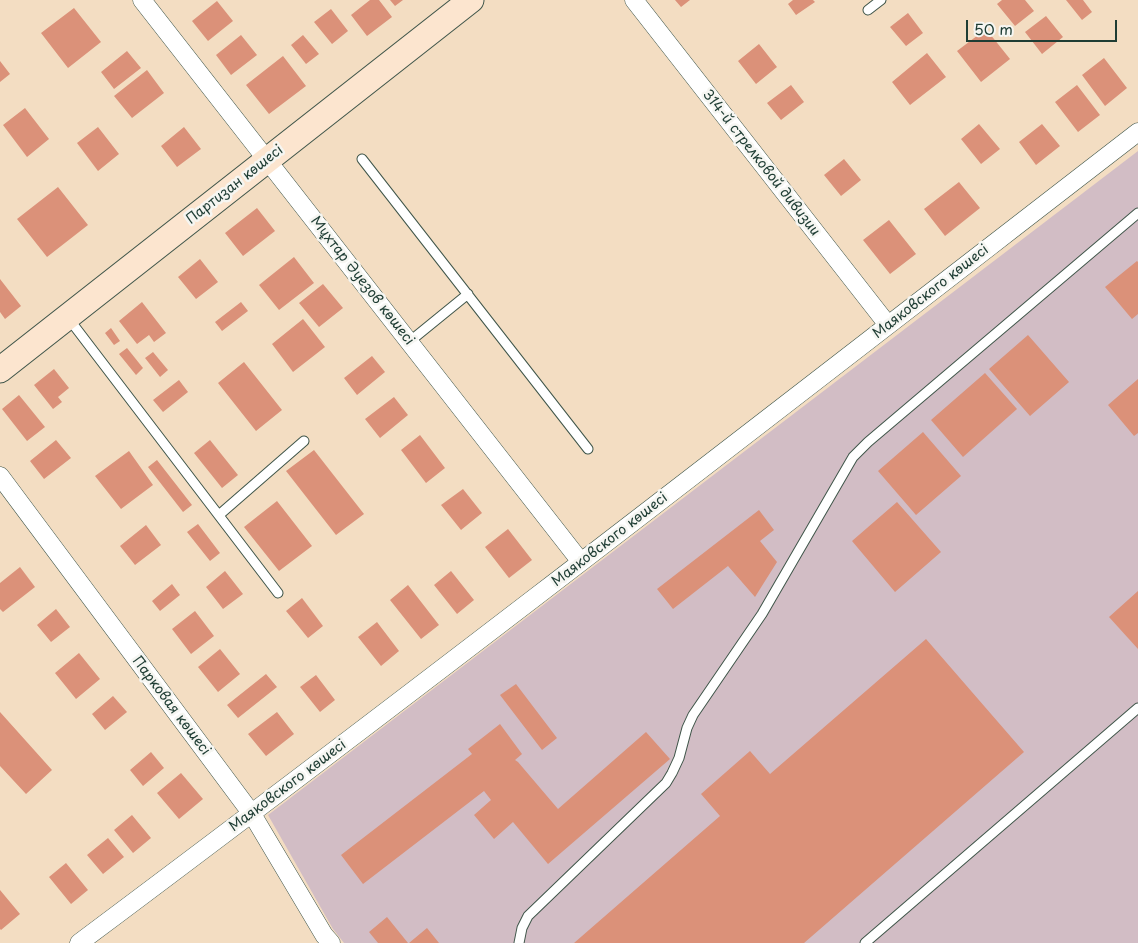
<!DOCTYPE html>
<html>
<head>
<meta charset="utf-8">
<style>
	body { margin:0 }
	#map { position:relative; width:1138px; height:943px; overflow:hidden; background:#f3ddc2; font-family:"Playpen Sans",sans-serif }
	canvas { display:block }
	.scale { position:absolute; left:966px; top:20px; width:151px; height:22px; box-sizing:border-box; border:2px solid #1f3d34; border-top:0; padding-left:6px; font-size:15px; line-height:18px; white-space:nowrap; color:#1f3d34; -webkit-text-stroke:4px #f6f6f2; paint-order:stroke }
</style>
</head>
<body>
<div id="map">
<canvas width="1138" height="943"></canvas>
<div class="scale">50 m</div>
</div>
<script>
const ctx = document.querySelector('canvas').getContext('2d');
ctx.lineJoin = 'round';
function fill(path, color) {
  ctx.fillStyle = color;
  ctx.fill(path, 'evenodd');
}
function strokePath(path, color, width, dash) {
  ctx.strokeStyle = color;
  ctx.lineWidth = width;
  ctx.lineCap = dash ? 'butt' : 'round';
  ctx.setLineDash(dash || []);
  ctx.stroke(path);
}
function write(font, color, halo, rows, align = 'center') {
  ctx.font = font + ' "Playpen Sans",sans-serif';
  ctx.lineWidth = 5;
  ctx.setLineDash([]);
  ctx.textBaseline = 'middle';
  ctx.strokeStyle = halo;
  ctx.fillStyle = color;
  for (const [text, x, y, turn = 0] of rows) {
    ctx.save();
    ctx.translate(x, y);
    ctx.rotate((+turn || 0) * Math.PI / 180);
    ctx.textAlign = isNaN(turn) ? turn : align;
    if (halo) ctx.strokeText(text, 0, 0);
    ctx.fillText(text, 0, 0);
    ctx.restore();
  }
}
const industrial = new Path2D(`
	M1138 151V943H344L333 929 268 815Z`);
const building = new Path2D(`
	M370 0H379L392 17 367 36 351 15Z
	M390 0H403L395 6Z
	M675 0H690L681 7Z
	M793 0H813L815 2 796 15 788 4Z
	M1002 0H1025L1034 11 1015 26 997 4Z
	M1066 0H1083L1092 12 1082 20Z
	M217 1 233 21 208 41 192 21Z
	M74 8 101 42 68 68 41 33Z
	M331 9 348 31 332 44 314 22Z
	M908 13 923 33 906 46 890 27Z
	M1046 16 1063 37 1042 54 1025 32Z
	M986 29 1010 59 981 82 957 51Z
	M241 35 257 55 231 75 216 55Z
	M303 35 319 54 306 64 291 45Z
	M759 44 777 67 756 84 738 61Z
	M127 51 141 68 114 89 101 72Z
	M927 53 946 77 910 105 892 82Z
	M283 56 306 86 269 114 246 85Z
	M1104 58 1127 88 1105 106 1082 75Z
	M0 61 10 74 0 82Z
	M147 70 164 93 132 118 114 96Z
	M791 85 804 102 781 120 767 103Z
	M1077 85 1100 115 1078 132 1055 102Z
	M25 108 49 139 27 157 3 125Z
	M979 124 1000 149 981 164 961 139Z
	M1042 124 1060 146 1036 165 1019 142Z
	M98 127 119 154 98 171 77 143Z
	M184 127 201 149 177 167 161 146Z
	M844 159 861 180 841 196 824 175Z
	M959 182 980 208 945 236 924 209Z
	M58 187 88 225 47 257 17 219Z
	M257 208 275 231 243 256 225 233Z
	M889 220 916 254 890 274 863 240Z
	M294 257 314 283 279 310 259 285Z
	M200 259 218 282 196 299 178 277Z
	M1137 261 1138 262V314L1132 319 1105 287Z
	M0 279 21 306 5 319 0 312Z
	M323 284 343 308 319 327 299 303Z
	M142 302 166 333 154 342 149 335 137 344 119 321Z
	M241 302 248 311 222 331 215 322Z
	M303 319 325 347 293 372 272 344Z
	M111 328 120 341 114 345 105 333Z
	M1028 335 1069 382 1030 416 989 369Z
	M127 348 143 368 136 375 119 354Z
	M153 352 168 370 160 377 145 358Z
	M372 356 385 372 357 395 344 378Z
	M244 362 282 410 256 431 218 383Z
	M54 369 69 388 58 397 62 402 53 409 34 385Z
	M985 373 1017 409 963 457 931 420Z
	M1138 379V433L1134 436 1108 405Z
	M179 380 188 392 163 412 153 400Z
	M19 395 45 427 27 441 2 409Z
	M394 397 408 415 380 438 365 419Z
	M923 432 961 476 916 515 878 471Z
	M420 435 445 468 426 483 401 450Z
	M56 440 71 458 44 479 30 461Z
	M210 440 238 475 222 488 194 453Z
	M314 450 364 514 336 535 286 471Z
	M129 451 153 485 121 509 95 476Z
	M157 460 192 505 183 512 148 467Z
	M463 489 482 513 461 530 441 505Z
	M277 501 312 546 279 571 244 527Z
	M897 502 941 552 895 592 852 541Z
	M759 510 774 530 760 541 777 562 755 597 728 566 673 609 657 589Z
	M198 524 220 553 210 561 187 532Z
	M146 525 161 545 135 565 120 546Z
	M508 529 532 560 509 578 485 547Z
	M20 567 35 587 3 612 0 609V583Z
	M225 571 243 594 223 609 206 587Z
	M451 571 474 600 457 614 434 585Z
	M172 584 180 595 160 611 152 601Z
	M408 585 439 625 421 639 390 600Z
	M1138 591V649L1109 617Z
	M302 598 323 626 308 638 286 611Z
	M56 609 70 627 51 642 37 625Z
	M195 611 214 636 191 654 172 629Z
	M377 622 399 651 381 666 358 637Z
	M926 639 1024 752 804 943H574L720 816 701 794 750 751 770 774Z
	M220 649 240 674 218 692 198 667Z
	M79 653 100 679 76 699 55 673Z
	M266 674 277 687 238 718 227 705Z
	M316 675 335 700 320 712 300 687Z
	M516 684 557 738 542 750 500 695Z
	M113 696 127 712 105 730 92 714Z
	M0 712 52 770 26 794 0 766Z
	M277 712 294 734 266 756 248 734Z
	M500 724 522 754 515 760 518 762 558 809 646 732 670 759 548 864 513 822 494 839 474 815 491 800 484 791 363 884 341 855 472 754 468 749Z
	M151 752 164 768 143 786 130 770Z
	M181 773 203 799 179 819 157 793Z
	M132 815 151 838 133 853 114 830Z
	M108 838 124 857 103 874 87 855Z
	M66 863 88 890 71 904 49 877Z
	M0 890 20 914 1 930 0 929Z
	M387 917 408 943H378L369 932Z
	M427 928 439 943H409Z`);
const service = new Path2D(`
	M868 10 881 0
	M362 159 588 449
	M69 319 278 593
	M409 342 468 294
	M219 515 304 441
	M519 943 522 928 528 916 666 783 672 773 679 758 687 728 693 715 762 614 853 457 868 442 1138 213
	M865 943 1138 708`);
const minor = new Path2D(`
	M142 0 581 562
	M634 0 888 325
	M0 476 252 814 324 935 331 943
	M79 943C435 677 786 404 1138 132`);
const secondary = new Path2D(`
	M0 370 471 0`);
const streetNames = [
	["314-й стрелковой дивизии",761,163,52],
	["Партизан көшесі",235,185,-38],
	["Мұхтар Әуезов көшесі",362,281,52],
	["Маяковского көшесі",931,292,-38],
	["Маяковского көшесі",610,540,-38],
	["Парковая көшесі",171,706,53],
	["Маяковского көшесі",288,786,-37]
];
fill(industrial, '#d2bdc5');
fill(building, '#db9179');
strokePath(service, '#3f5549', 11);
strokePath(minor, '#3f5549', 19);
strokePath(secondary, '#3f5549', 27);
strokePath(service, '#fff', 9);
strokePath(minor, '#fff', 18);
strokePath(secondary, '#fce5cf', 25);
write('14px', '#1f3d34', '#f6f6f2', streetNames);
</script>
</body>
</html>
